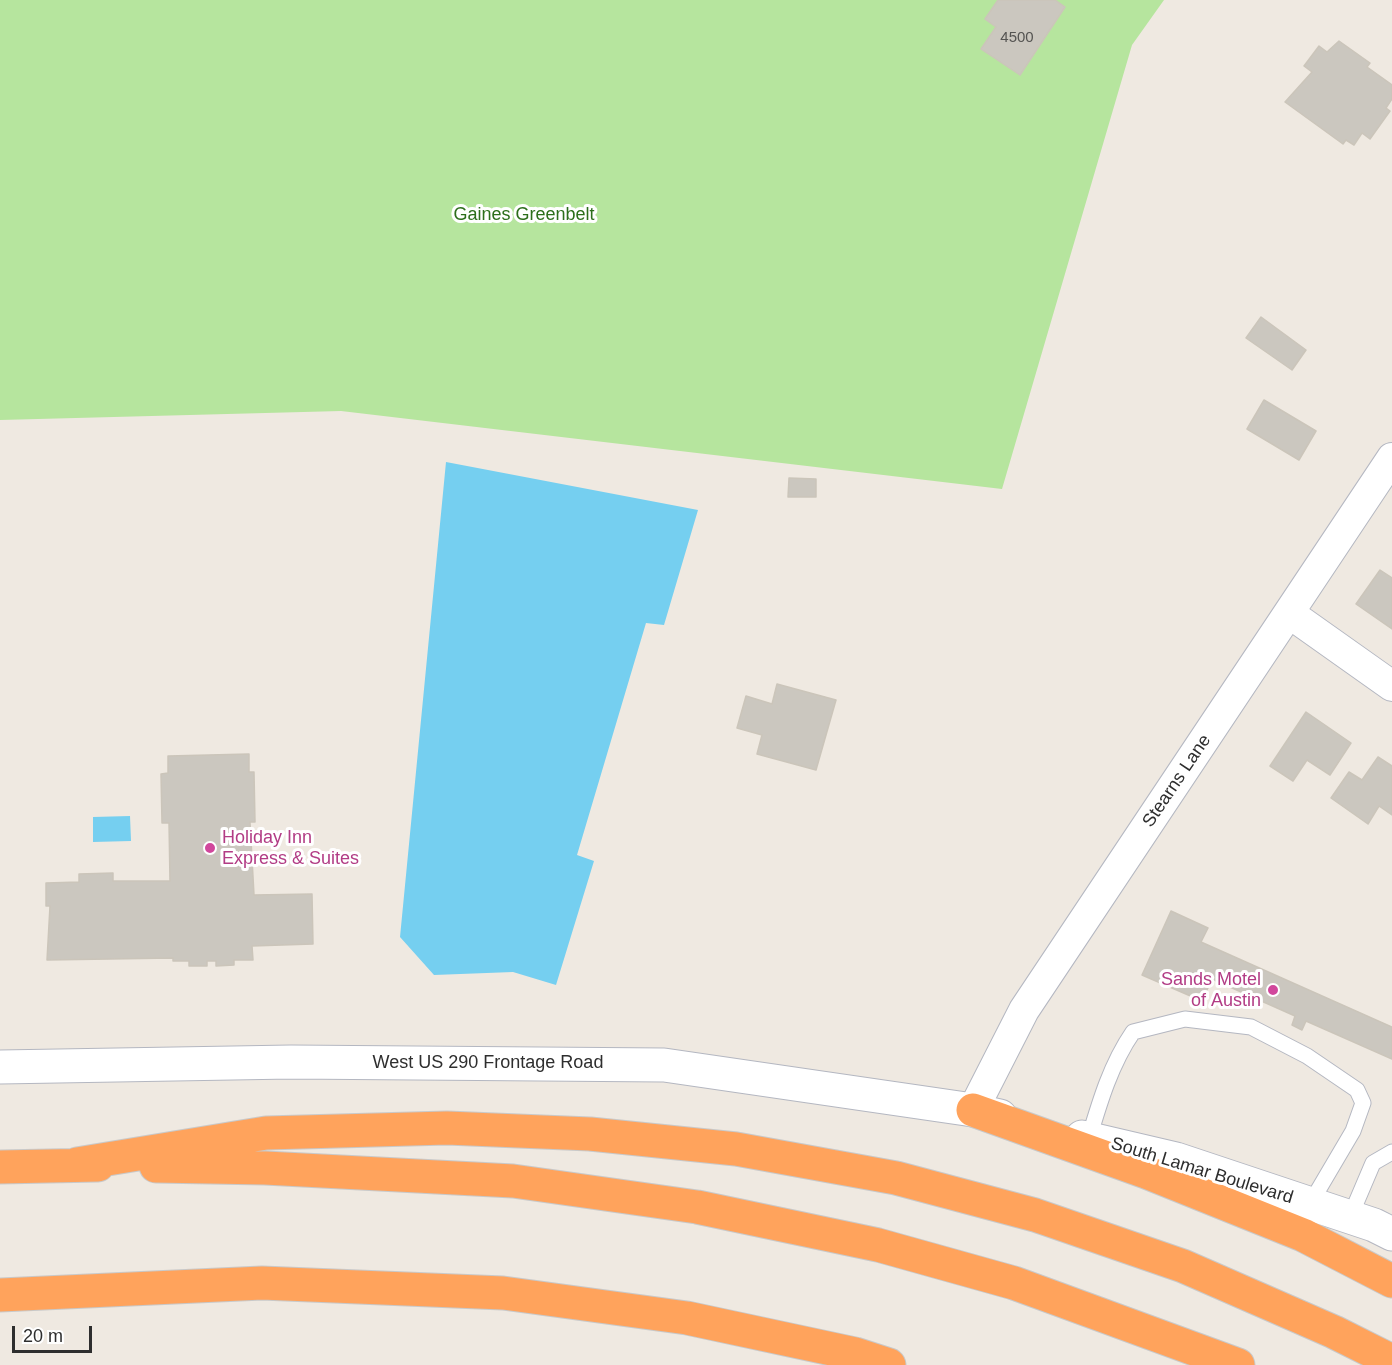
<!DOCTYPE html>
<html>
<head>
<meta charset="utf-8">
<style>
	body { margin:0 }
	#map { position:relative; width:1392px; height:1365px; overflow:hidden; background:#efe9e1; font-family:Helvetica,sans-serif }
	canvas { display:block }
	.scale { position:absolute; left:12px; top:1326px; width:80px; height:27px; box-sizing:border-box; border:3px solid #2e2e2e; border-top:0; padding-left:8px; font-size:18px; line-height:21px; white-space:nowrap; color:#2e2e2e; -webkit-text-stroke:4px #fff; paint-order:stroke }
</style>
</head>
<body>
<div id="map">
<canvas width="1392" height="1365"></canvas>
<div class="scale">20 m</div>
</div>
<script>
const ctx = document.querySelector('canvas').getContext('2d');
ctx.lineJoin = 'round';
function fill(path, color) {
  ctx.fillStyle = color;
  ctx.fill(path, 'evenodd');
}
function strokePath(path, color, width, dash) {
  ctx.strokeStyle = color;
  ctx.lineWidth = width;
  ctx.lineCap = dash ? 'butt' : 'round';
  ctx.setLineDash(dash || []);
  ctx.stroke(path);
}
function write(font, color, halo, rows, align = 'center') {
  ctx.font = font + ' Helvetica,sans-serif';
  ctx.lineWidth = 6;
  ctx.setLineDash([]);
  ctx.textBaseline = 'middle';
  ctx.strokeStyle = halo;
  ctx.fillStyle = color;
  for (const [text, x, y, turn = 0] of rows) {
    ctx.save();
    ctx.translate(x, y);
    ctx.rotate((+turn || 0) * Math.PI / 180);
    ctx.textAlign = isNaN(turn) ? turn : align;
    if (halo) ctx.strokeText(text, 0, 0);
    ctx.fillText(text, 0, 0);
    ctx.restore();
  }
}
const green = new Path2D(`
	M0 0H1164L1132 45 1002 489 341 411 0 420Z`);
const water = new Path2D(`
	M446 462 698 510 664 625 646 623 577 855 594 861 556 985 513 972 434 975 400 937Z
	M130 816 131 841 93 842V817Z`);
const building = new Path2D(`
	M998 0H1055L1065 7 1020 75 981 49 996 27 985 19Z
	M1339 41 1370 63 1367 67 1392 85V99L1386 108 1390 111 1370 139 1362 133 1354 145 1346 140 1343 144 1285 102 1312 72 1304 66 1319 46 1327 52Z
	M1261 317 1306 350 1292 370 1246 338Z
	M1264 400 1316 431 1299 460 1247 429Z
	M789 478 816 479V497H788Z
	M1380 570 1392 578V629L1356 604Z
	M777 684 836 700 816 770 757 754 762 735 737 728 746 696 772 704Z
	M1306 712 1351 743 1330 775 1307 760 1293 781 1270 766Z
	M249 754V772H254L255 822H250L254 895 312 894 313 944 252 946 253 960H234V965L216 966V961H207V966H189V961H173V958L47 960 50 906H46V883L79 882V874L113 873V881H170L169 823H162L161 774 168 773V756Z
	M1378 757 1392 766V815L1379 806 1368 824 1331 798 1349 772 1362 780Z
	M1171 911 1208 928 1201 942 1392 1027V1059L1306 1021 1302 1030 1292 1025 1295 1016 1212 979 1202 1001 1142 975Z`);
const lane = new Path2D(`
	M1089 1138C1100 1101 1111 1064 1133 1032L1185 1019 1251 1027 1307 1056 1357 1090 1363 1103 1353 1131 1310 1204
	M1350 1217 1373 1163 1392 1152`);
const street = new Path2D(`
	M1289 613 1392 686
	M973 1110 1024 1010 1392 458`);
const secondary = new Path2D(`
	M0 1067 291 1062 664 1065 973 1110 1000 1116
	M1082 1137 1176 1159 1374 1225 1392 1234`);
const highway = new Path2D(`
	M973 1110 1146 1172 1303 1235 1392 1281
	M77 1164 266 1133 447 1128 590 1134 736 1149 896 1178 1035 1215 1183 1266 1334 1332 1392 1361
	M156 1166 265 1168 513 1181 697 1207 878 1245 1014 1283 1238 1365
	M0 1167 98 1165
	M0 1295 262 1283 503 1293 687 1318 855 1354 889 1365`);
const markers = [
	[210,848,6,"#d1479c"],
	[1273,990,6,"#d1479c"]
];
const numberNames = [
	["4500",1017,38]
];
const parkNames = [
	["Gaines Greenbelt",524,215]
];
const streetNames = [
	["Stearns Lane",1177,781,-56],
	["West US 290 Frontage Road",488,1063],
	["South Lamar Boulevard",1202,1171,17]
];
const hotelNames = [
	["Holiday Inn",222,838],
	["Express & Suites",222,859],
	["Sands Motel",1261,980,"right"],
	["of Austin",1261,1001,"right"]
];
fill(green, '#b6e59e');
fill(water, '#75cff0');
fill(building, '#cbc7bf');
strokePath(building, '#cbc5ba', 1.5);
strokePath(lane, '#b4b7c1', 17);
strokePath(street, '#b4b7c1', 32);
strokePath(secondary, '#b4b7c1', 35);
strokePath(highway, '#c9c9c9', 35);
strokePath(lane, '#fff', 15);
strokePath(street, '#fff', 30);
strokePath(secondary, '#fff', 33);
strokePath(highway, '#ffa35c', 33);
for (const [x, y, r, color] of markers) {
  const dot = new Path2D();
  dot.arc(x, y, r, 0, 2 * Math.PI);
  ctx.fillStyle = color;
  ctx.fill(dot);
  strokePath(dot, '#fff', 2);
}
write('15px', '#555452', null, numberNames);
write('18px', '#2c6e1b', '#fff', parkNames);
write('18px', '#2e2e2e', '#fff', streetNames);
write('18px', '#b23c85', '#fff', hotelNames, 'left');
</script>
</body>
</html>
